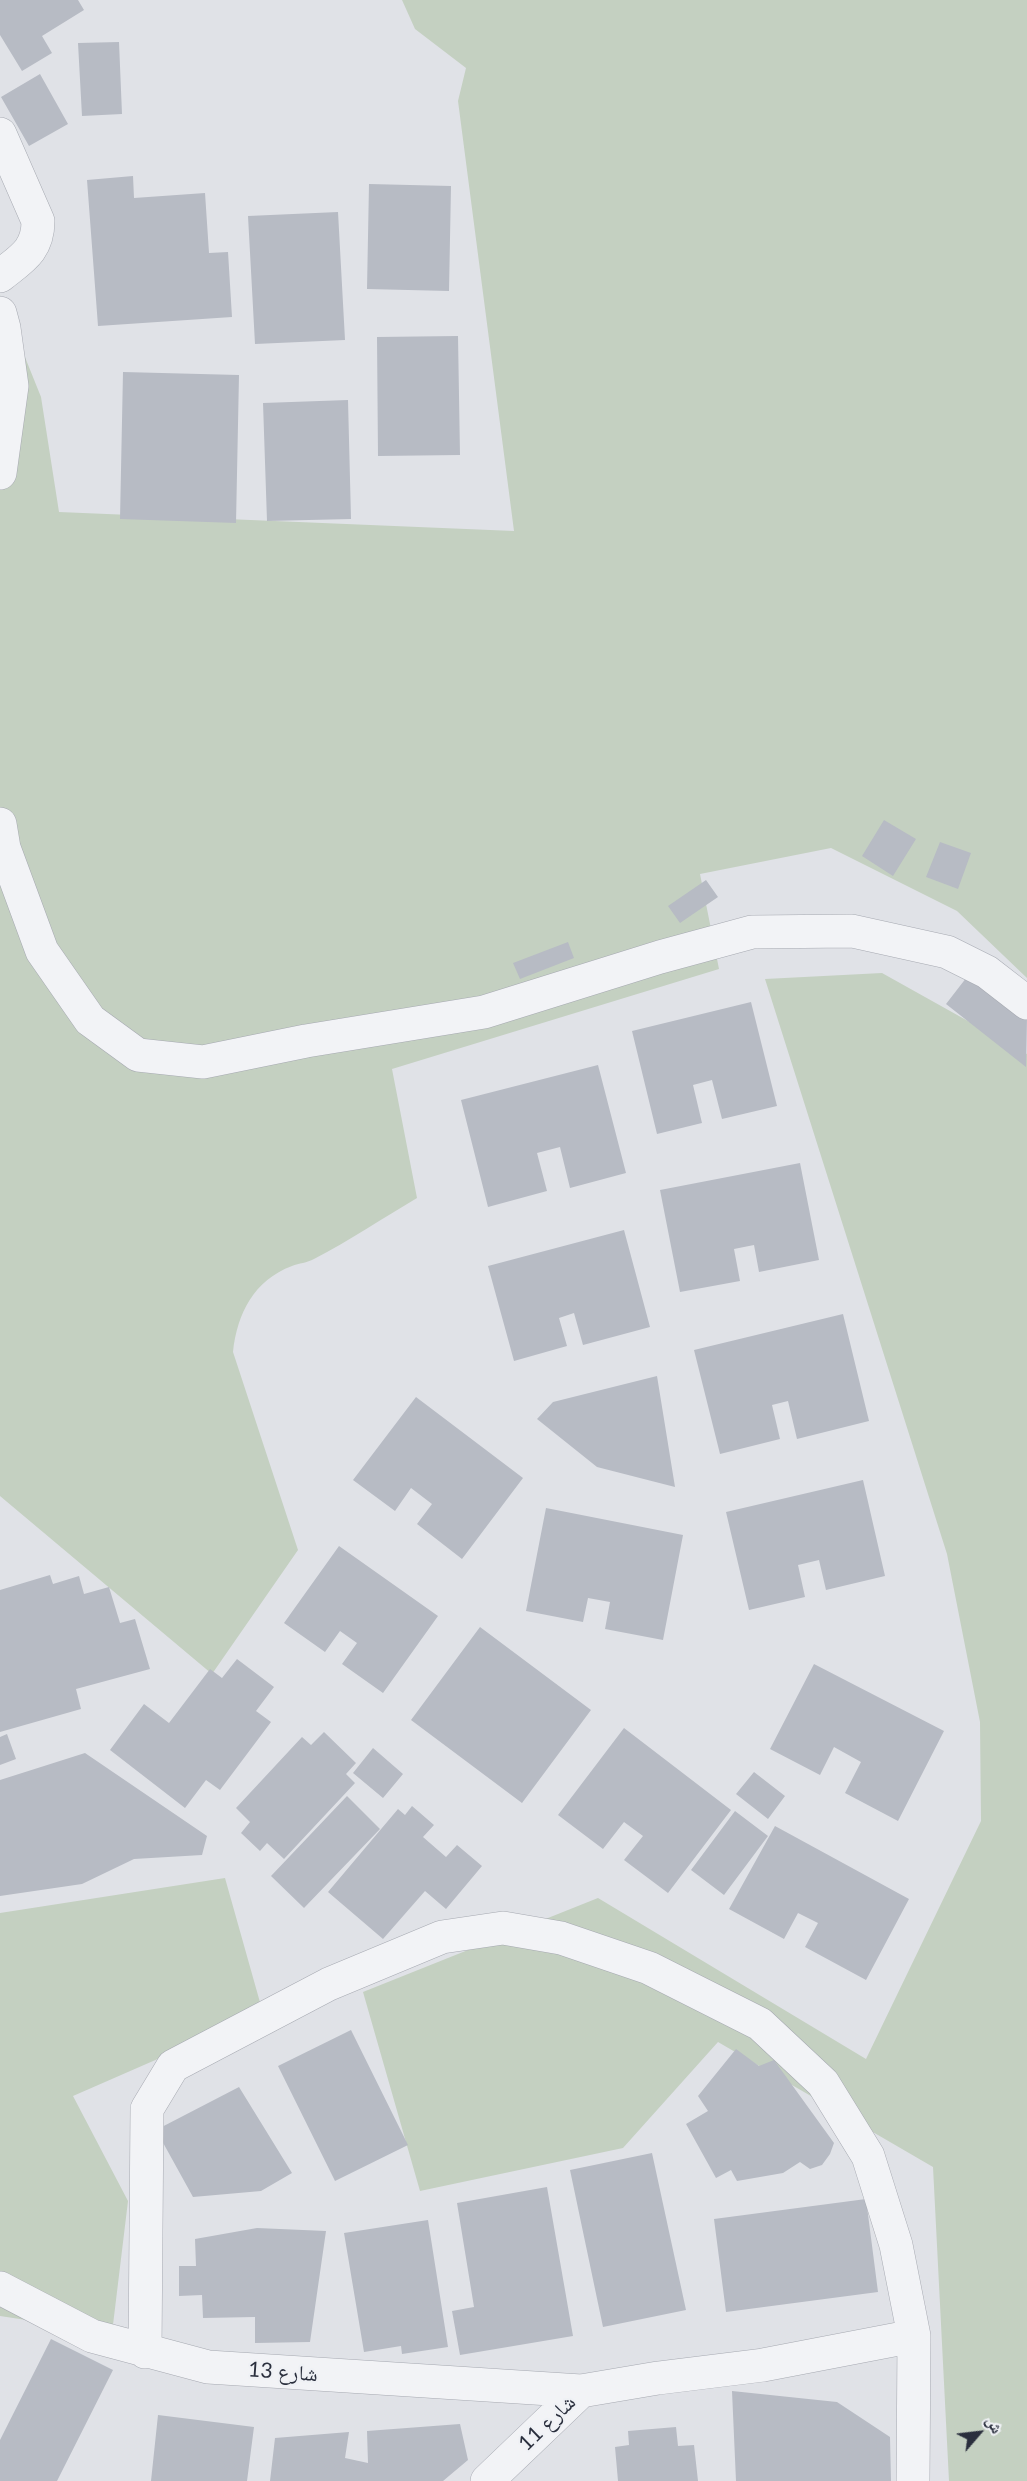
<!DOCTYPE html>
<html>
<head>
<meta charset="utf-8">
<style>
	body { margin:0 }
	#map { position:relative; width:1027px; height:2481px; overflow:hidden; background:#e0e2e7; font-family:Lato,"Noto Naskh Arabic",sans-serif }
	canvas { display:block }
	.north { position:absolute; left:949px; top:2403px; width:60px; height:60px; -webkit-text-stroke:4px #eff1f5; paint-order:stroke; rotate:62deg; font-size:16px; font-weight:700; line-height:24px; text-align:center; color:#2a2f3d }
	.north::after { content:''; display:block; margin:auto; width:21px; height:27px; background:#2a2f3d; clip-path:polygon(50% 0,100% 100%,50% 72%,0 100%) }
</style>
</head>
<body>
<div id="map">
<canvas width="1027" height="2481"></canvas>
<div class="north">ش</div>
</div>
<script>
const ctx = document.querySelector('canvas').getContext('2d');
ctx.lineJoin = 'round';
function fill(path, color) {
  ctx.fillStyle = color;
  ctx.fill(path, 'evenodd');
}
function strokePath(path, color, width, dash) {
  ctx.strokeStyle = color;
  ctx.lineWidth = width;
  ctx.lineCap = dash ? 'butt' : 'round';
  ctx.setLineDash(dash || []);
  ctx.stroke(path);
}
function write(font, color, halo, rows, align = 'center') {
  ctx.font = font + ' Lato,"Noto Naskh Arabic",sans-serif';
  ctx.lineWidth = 4.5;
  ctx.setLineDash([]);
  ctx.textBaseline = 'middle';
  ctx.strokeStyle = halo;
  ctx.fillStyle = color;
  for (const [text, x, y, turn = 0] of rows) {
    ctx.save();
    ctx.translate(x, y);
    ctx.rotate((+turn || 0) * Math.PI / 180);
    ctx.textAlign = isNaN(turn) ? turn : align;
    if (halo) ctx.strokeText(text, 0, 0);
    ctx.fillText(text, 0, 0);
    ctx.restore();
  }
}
const green = new Path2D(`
	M402 0H1027V978L957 911 831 848 700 874 719 969 392 1069 417 1198C383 1218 349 1241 314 1259 307 1263 299 1263 292 1266 254 1280 237 1314 233 1352L298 1550 212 1674 0 1496V295L41 397 59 512 514 531 458 101 466 68 415 29Z
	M882 973 1027 1054V2481H949L933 2167 718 2042 623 2148 420 2191 363 1992 598 1898 866 2059 981 1821 980 1722 947 1554 765 979Z
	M225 1878 263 2013 73 2096 128 2201 112 2333 0 2316V1913Z`);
const building = new Path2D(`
	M0 0H78L84 10 42 36 52 53 22 71 0 35Z
	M119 42 122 114 82 116 78 43Z
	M40 74 68 124 29 146 1 97Z
	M133 176 134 198 205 193 209 253 228 252 232 317 98 326 87 180Z
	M369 184 451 186 449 291 367 289Z
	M338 212 345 340 255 344 248 216Z
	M458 336 460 455 378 456 377 337Z
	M123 372 239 375 236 523 120 519Z
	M348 400 351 519 267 521 263 403Z
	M884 820 916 839 893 876 862 856Z
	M940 842 971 853 958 889 926 877Z
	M706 880 718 897 680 923 668 906Z
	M568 942 574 958 520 979 513 963Z
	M970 973 1027 1017 1026 1067 946 1004Z
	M751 1002 777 1106 722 1119 712 1080 693 1085 702 1123 657 1134 632 1031Z
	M598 1065 626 1173 570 1188 560 1147 537 1153 547 1191 488 1207 461 1100Z
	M800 1163 819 1260 759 1272 754 1245 734 1249 740 1281 680 1292 660 1190Z
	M624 1230 650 1327 583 1345 574 1313 559 1318 567 1346 514 1361 488 1266Z
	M843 1314 869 1421 797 1439 788 1401 772 1405 780 1439 720 1454 694 1350Z
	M657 1376 675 1487 597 1467 537 1419 553 1402Z
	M416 1397 523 1478 462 1559 417 1524 432 1504 411 1488 395 1511 353 1480Z
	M863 1480 885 1576 826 1590 819 1560 798 1565 805 1597 749 1610 726 1512Z
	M546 1508 683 1535 663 1640 605 1629 610 1602 588 1598 583 1622 526 1611Z
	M339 1546 438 1616 383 1693 342 1664 357 1643 340 1631 325 1652 284 1623Z
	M50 1575 53 1584 79 1576 84 1594 109 1587 120 1623 135 1619 150 1669 76 1689 81 1709 0 1732V1590Z
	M480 1627 591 1710 522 1803 411 1720Z
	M237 1659 274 1687 256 1711 271 1722 220 1790 206 1780 185 1808 110 1750 144 1704 169 1723 210 1669 222 1678Z
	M814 1664 944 1731 898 1821 845 1793 861 1762 834 1747 820 1775 770 1749Z
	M624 1728 731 1810 668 1893 624 1860 643 1836 624 1822 603 1849 558 1815Z
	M324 1732 356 1763 346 1774 355 1783 284 1859 267 1843 260 1851 241 1833 250 1822 236 1808 302 1737 311 1745Z
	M7 1734 16 1759 0 1765V1737Z
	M373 1748 403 1774 383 1798 353 1773Z
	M85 1753 207 1836 202 1855 134 1859 82 1884 0 1896V1780Z
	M754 1772 785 1796 768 1819 736 1794Z
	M347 1796 380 1829 304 1908 271 1876Z
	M412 1806 434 1825 423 1837 446 1857 457 1845 482 1866 446 1909 425 1891 383 1939 328 1892 398 1809 405 1815Z
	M735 1811 768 1836 724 1895 691 1870Z
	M775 1826 909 1899 866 1980 805 1947 818 1923 798 1913 784 1939 729 1909Z
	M351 2030 408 2145 335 2181 278 2066Z
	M736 2049 759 2066 774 2060 834 2143 830 2154 822 2165 810 2169 800 2162 783 2173 737 2181 731 2170 716 2178 686 2124 708 2111 698 2096Z
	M239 2087 292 2173 261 2191 193 2197 156 2130Z
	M652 2153 686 2310 603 2327 570 2170Z
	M547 2187 573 2336 460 2355 452 2311 474 2307 457 2203Z
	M866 2199 878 2292 726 2312 714 2219Z
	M428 2220 448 2347 402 2354 401 2346 364 2352 344 2233Z
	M257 2228 326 2231 310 2342 255 2343V2317L203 2318 202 2295 179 2296V2266H196L195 2239Z
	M51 2339 113 2370 57 2481H0V2440Z
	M732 2391 837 2402 890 2437 891 2481H736Z
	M158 2415 254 2427 247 2481H151Z
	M460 2424 468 2460 443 2481H270L275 2438 349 2432 345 2458 368 2463 367 2431Z
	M676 2427 678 2446 694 2445 698 2481H618L615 2447 629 2445 628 2431Z`);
const street = new Path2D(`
	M0 134 38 221C38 251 21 259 0 276
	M0 313 4 328 12 386 0 473
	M0 824 4 848 42 951 90 1020 138 1055 203 1062 306 1041 484 1012 660 957 752 932 852 931 947 952 987 972 1027 1003
	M0 2288 92 2336 208 2367 581 2391 658 2378 763 2365 914 2336
	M145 2352 147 2109 173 2066 329 1984 442 1937 503 1928 561 1938 649 1968 760 2024 823 2083 868 2156 896 2245 914 2336 913 2481
	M487 2481 581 2391`);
const streetNames = [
	["شارع 13",283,2372,4],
	["شارع 11",547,2423,-44]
];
fill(green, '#c4d0c1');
fill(building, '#b7bbc4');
strokePath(street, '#a6a9b1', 34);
strokePath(street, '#f2f3f6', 33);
write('21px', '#2a2f3d', '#eff1f5', streetNames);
</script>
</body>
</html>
